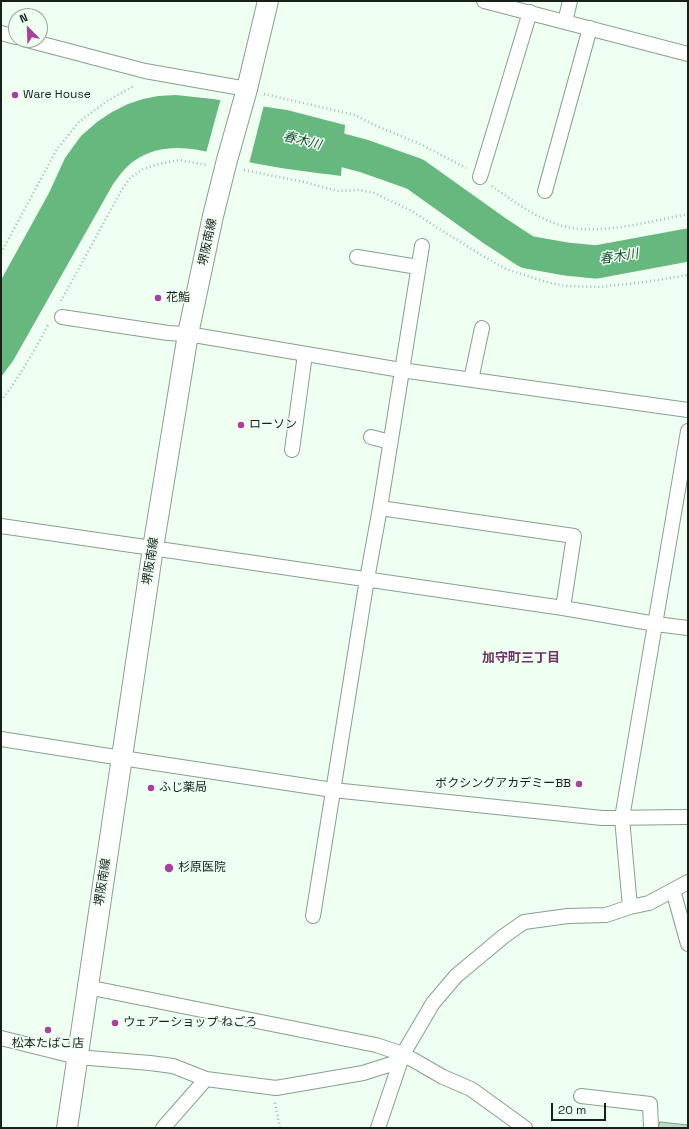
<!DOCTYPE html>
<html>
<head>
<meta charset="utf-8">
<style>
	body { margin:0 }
	#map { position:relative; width:689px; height:1129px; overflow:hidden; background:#effff2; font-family:"Space Grotesk",sans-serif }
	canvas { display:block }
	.frame { position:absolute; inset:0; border:2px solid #172019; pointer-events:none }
	.north { position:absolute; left:8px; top:8px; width:40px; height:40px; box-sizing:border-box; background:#effff2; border:1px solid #99a69b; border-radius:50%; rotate:337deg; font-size:11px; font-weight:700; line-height:16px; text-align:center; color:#172019 }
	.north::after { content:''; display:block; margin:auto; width:14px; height:18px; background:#ab3f9f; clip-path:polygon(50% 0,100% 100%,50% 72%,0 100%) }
	.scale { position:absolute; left:551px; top:1103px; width:55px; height:18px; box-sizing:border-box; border:2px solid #172019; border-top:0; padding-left:5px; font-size:12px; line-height:14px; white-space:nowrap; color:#172019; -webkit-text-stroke:3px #effff2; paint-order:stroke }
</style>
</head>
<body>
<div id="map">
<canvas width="689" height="1129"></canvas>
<div class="frame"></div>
<div class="north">N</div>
<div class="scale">20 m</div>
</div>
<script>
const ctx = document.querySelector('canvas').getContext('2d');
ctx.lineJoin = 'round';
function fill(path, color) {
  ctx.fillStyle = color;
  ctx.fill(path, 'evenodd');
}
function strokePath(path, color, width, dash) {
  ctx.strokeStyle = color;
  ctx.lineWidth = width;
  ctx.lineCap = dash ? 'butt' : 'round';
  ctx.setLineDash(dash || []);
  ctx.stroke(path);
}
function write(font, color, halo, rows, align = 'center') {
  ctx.font = font + ' "Space Grotesk","Noto Sans JP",sans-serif';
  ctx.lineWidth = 3;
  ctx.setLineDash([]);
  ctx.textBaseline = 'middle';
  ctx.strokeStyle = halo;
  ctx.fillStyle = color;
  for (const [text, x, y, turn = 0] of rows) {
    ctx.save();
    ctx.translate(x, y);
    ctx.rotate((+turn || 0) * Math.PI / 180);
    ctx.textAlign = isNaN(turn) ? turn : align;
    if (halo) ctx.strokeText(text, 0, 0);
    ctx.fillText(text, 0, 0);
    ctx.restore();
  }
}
const water = new Path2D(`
	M176 95 213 99 287 110 345 125 341 176C312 172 282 169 253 163 213 155 173 135 134 161 125 167 118 177 112 186L13 361 1 377V280L49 193 65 158 81 136 97 122 112 112 128 104 143 99 158 96Z`);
const pier = new Path2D(`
	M221 98 264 105 249 164 206 153Z`);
const river = new Path2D(`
	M300 139 364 156 415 174 495 231 527 252 566 259 596 262 688 245`);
const building = new Path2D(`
	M660 1122 688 1125V1128H659Z`);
const path = new Path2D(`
	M264 94 355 115 379 127 418 143 466 168
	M244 170 304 182 338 191 359 190 374 193 412 211 433 225 483 256 506 269 546 282 565 286 600 287 645 282 688 275
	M492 186C513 201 540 221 567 227 602 235 652 221 688 214
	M1 253 57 149 79 122 107 101 132 87 134 85
	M61 301 120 193 130 178 143 169 159 164 179 160 207 165
	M1 401C19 377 34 352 48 325
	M275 1103 280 1128`);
const minor = new Path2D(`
	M484 1 688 54
	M565 22 570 1
	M1 33 16 37
	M27 40 145 71 247 89
	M480 177 530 12
	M545 191 590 28
	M357 257 418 267
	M62 317 168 333 188 334 401 370 688 410
	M471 380 482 328
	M371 437 390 442
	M292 450 305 354
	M380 508 574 536 563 608
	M1 526 563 608 656 624 688 628
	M1 739 122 758 333 790 602 818 688 817
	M673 890 688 944
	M630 907 622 818 688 431
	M313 916 367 579 380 508 422 246
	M87 987 376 1045 403 1054 443 1077 471 1089 525 1128
	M1 1038 77 1057 150 1063 173 1066 206 1079 276 1088 363 1073 401 1061
	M581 1096 650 1104 651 1128
	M163 1128 206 1079
	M378 1128 403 1054 433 1003 456 976 504 936 524 922 568 916 606 915 630 907 649 903 688 882`);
const secondary = new Path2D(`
	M67 1128 153 548 188 334 213 216 227 160 247 89 268 1`);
const markers = [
	[15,95,4,"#ab3f9f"],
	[158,298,4,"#ab3f9f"],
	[241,425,4,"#ab3f9f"],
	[579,784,4,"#ab3f9f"],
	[151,788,4,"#ab3f9f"],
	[169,868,5,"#ab3f9f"],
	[115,1023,4,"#ab3f9f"],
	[48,1030,4,"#ab3f9f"]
];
const poiNames = [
	["Ware House",23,95],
	["花鮨",166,298],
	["ローソン",249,425],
	["ボクシングアカデミーBB",571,784,"right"],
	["ふじ薬局",159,788],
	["杉原医院",178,868],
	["ウェアーショップ ねごろ",123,1023],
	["松本たばこ店",48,1044,"center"]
];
const streetNames = [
	["堺阪南線",208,242,-78],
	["堺阪南線",151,561,-81],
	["堺阪南線",103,882,-81]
];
const waterNames = [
	["春木川",302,141,14],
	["春木川",619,257,-9]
];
const neighbourhoodNames = [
	["加守町三丁目",521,658]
];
fill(water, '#67b87f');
fill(pier, '#effff2');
strokePath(river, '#67b87f', 33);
fill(building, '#c1dbc7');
strokePath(building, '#819987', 1);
strokePath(minor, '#88a08e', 16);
strokePath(secondary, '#88a08e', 22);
strokePath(path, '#abb9ad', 2.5, [1, 3]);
strokePath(minor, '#fff', 14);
strokePath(secondary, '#fff', 20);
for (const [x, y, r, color] of markers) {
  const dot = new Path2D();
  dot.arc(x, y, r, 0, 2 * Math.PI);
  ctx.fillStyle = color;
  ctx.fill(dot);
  strokePath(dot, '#effff2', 1.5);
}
write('12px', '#172019', '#effff2', poiNames, 'left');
write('12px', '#172019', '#effff2', streetNames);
write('italic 13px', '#14502b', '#effff2', waterNames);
write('bold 13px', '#6a3463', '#effff2', neighbourhoodNames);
</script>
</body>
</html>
